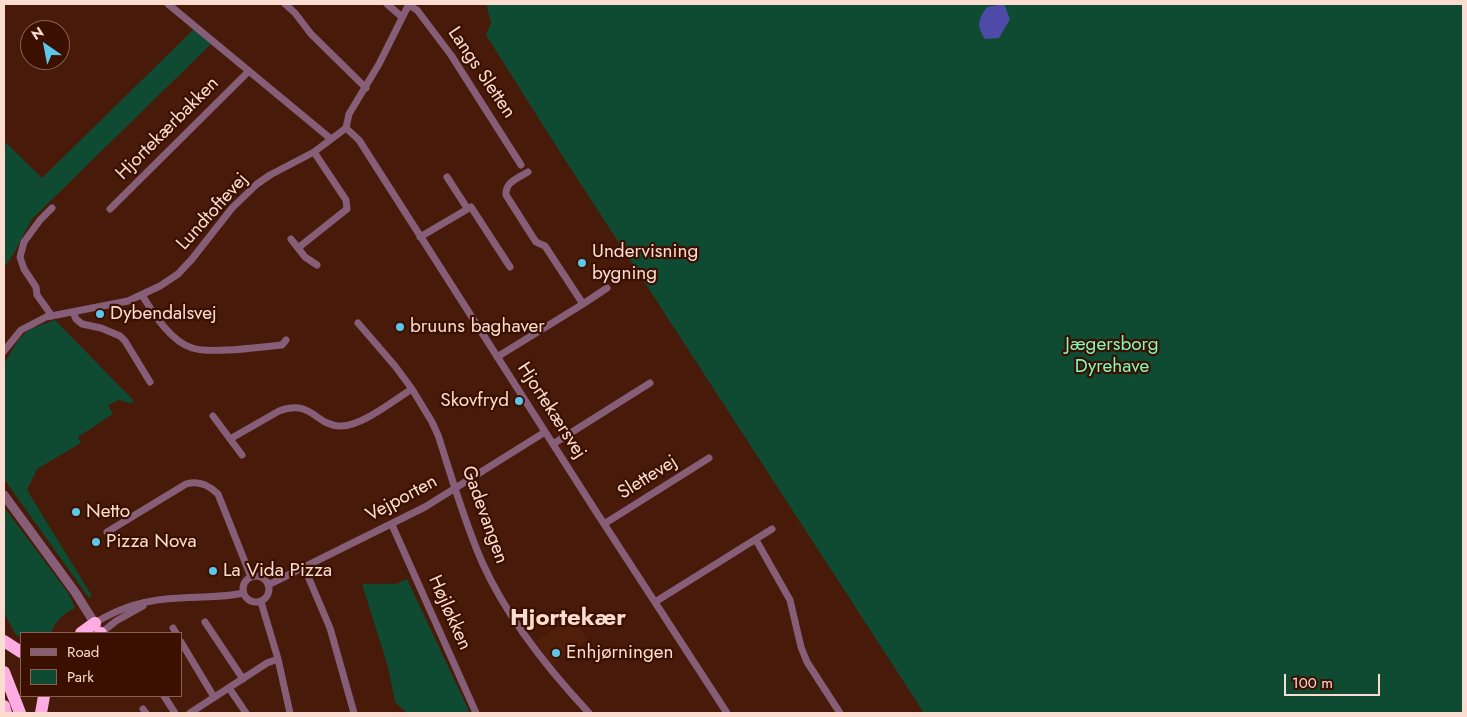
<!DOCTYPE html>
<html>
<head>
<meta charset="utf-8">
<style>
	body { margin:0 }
	#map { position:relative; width:1467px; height:717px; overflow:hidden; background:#471a09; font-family:Jost,sans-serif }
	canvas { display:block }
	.frame { position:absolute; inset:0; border:5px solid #fadcd1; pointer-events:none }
	.legend { position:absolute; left:20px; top:632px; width:162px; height:65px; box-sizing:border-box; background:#3b1001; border:1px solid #876254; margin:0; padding:6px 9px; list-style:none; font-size:15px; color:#fadcd1 }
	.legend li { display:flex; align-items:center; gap:10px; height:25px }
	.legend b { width:25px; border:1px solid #876254 }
	.north { position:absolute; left:20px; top:20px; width:50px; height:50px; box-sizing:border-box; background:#3b1001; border:1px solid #876254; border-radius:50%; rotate:327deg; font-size:14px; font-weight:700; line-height:20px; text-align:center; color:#fadcd1 }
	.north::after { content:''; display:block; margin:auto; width:18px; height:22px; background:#5cc7e8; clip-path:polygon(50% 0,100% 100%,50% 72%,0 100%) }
	.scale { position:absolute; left:1284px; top:674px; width:96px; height:22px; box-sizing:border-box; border:2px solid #fadcd1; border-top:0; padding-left:6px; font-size:15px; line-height:18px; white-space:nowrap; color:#fadcd1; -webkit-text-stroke:4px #3b1001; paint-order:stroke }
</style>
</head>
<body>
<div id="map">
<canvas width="1467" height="717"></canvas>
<div class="frame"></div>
<ul class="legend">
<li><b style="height:6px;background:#875e78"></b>Road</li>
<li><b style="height:14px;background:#0f4b32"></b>Park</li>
</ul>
<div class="north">N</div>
<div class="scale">100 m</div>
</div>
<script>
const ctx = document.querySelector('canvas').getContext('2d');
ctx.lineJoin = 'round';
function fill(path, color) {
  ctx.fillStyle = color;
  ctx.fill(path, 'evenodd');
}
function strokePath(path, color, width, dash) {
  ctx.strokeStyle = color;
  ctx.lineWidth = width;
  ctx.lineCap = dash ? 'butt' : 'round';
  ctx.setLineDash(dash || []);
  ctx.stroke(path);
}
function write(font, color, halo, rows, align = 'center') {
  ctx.font = font + ' Jost,sans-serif';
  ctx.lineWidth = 4.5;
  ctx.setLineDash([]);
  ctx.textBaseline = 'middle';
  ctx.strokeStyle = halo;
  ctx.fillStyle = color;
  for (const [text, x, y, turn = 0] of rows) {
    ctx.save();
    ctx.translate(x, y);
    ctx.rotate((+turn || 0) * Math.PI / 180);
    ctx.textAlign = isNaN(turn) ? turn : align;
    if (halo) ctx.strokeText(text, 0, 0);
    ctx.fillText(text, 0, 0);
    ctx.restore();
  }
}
const built = new Path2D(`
	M572 618 588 640 551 665 535 641Z`);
const green = new Path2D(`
	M486 4H1463V713H924L558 149 486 35 491 23Z
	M194 29 212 43 32 219 13 255 4 267V141L42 178Z
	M55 320 134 401 130 403 119 400 108 405 113 414 78 437 81 443 37 469 27 490 92 596 89 598 4 479V363L19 339 30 329Z
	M4 507 69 594 75 608C63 614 56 620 51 633H21V637L16 635 4 613Z
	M407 579 470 713H407L395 702 388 667 362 584H396Z`);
const water = new Path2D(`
	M1004 4 1010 19 999 38 985 39C976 25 978 20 987 7Z`);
const minor = new Path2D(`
	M168 4 331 139
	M285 4 295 13 311 34 366 88
	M387 4 402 17
	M408 5 417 10 451 55 521 165
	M346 128 359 140 595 510 727 713
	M346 128 349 114 379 64 409 4
	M447 177 467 208
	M110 209 249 71
	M420 237 471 207 510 267
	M291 239 305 257 317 265
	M298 248 347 209 346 200 314 152
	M142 295C154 314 170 341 192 348 211 354 260 347 282 345L286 340
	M583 304 607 288
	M73 312 76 319 82 324 101 328 120 336 125 341 150 382
	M52 316 37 295 36 287 24 269 20 257 24 242 40 220 52 208
	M358 323 395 366 412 389 432 422 438 435C452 478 464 521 482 562 507 618 547 668 589 713
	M4 351 21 330 46 317 128 301 160 286 178 274 192 259 232 208 257 184 270 175 314 152 346 128
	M497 357 583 304 545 246 536 242 506 195C505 182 518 178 528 172
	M213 416 242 455
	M230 439 279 411C313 399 314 425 340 426 361 427 394 400 412 389
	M553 444 650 383
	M604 524 709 458
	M392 525 476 713
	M107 532 186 484C199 480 209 485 218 494L251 577
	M756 540 790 600 801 647 807 662 840 713
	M304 567 330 628 354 713
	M243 589a13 13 0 1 1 26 0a13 13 0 1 1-26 0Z
	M268 585 425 507 545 432
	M261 602 278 659 290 713
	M655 602 772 529
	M205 622 243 679
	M95 623C120 607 150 599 180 598 202 596 222 598 243 593
	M173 628 176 633
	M101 633 116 621 143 606
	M181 642 214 697
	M229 688 246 713
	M164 696 175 713
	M143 709 146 713
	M190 713 267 663 278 659`);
const tertiary = new Path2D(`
	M4 495 75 592 97 627`);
const motorway = new Path2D(`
	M81 633 95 623
	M100 633H101
	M4 641 21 652
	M4 672 20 713
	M4 706 6 713
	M41 713 44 696`);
const markers = [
	[582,263,5,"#5cc7e8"],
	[100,314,5,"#5cc7e8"],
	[400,327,5,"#5cc7e8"],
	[519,401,5,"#5cc7e8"],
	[76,512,5,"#5cc7e8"],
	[96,542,5,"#5cc7e8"],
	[213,571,5,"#5cc7e8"],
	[556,653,5,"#5cc7e8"]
];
const streetNames = [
	["Langs Sletten",481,73,56],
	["Hjortekærbakken",168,129,-45],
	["Lundtoftevej",213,212,-48],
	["Hjortekærsvej",551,411,57],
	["Slettevej",648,478,-32],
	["Vejporten",402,499,-28],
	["Gadevangen",484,515,70],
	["Højløkken",449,613,66]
];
const poiNames = [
	["Undervisning",592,252],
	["bygning",592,274],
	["Dybendalsvej",110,314],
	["bruuns baghaver",410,327],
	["Skovfryd",509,401,"right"],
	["Netto",86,512],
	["Pizza Nova",106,542],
	["La Vida Pizza",223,571],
	["Enhjørningen",566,653]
];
const parkNames = [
	["Jægersborg",1112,345],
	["Dyrehave",1112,367]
];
const districtNames = [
	["Hjortekær",568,619]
];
fill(built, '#511e09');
fill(green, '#0f4b32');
fill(water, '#4e4ba8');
strokePath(minor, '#875e78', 7);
strokePath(tertiary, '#875e78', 9);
strokePath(motorway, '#fface2', 12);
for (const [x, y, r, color] of markers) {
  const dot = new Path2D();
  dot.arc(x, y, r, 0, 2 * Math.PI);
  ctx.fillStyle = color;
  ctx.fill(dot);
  strokePath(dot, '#3b1001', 2);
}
write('19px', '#fadcd1', '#3b1001', streetNames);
write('19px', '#fadcd1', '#3b1001', poiNames, 'left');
write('19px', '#7dfabe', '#3b1001', parkNames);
write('bold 24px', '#fadcd1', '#3b1001', districtNames);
</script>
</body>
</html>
